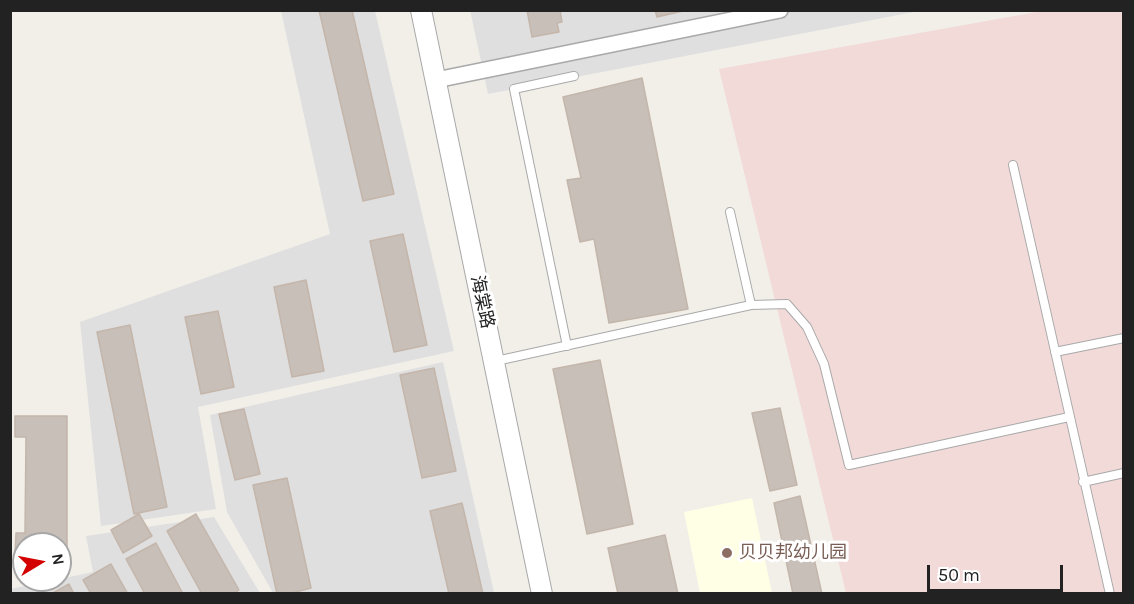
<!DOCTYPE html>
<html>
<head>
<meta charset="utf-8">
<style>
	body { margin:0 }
	#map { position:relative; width:1134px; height:604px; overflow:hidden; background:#f2efe9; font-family:Karla,sans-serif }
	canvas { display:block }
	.frame { position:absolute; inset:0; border:12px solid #222; pointer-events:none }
	.north { position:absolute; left:12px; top:532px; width:60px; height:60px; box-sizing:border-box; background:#fff; border:2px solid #a7a7a7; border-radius:50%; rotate:80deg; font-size:16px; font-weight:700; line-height:24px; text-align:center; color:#222 }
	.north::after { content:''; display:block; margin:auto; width:21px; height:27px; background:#d40000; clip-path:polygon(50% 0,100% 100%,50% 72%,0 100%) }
	.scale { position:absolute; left:927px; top:565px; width:136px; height:27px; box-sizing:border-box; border:3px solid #222; border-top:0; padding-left:8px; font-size:18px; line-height:21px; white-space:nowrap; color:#222; -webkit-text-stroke:4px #fff; paint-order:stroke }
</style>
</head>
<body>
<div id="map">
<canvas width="1134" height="604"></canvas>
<div class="frame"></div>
<div class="north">N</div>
<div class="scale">50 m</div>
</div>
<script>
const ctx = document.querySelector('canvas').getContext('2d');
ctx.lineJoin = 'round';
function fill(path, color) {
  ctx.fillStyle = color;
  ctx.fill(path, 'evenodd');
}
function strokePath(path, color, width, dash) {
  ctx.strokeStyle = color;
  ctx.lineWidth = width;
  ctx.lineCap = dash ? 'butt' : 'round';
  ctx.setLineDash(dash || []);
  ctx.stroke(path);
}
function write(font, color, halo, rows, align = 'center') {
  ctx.font = font + ' Karla,"Noto Sans SC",sans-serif';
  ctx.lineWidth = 6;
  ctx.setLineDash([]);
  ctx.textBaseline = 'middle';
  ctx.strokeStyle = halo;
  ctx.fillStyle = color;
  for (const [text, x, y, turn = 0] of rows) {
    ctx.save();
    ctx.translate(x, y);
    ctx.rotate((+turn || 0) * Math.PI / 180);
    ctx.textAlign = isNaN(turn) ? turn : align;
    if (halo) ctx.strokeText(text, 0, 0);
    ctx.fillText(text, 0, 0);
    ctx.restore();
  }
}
const residential = new Path2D(`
	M470 10 919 11 488 94Z
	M281 11H375L454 351 198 407 216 509 101 526 80 322 330 234Z
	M443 362 494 593H273L227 512 210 415Z
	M214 517 260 593 11 594 10 589 54 580H60V579L93 572 86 536Z`);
const commercial = new Path2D(`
	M1042 11H1123V593H846L719 69Z`);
const education = new Path2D(`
	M752 498 772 593H700L684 512Z`);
const building = new Path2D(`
	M319 10H352L394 194 363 201Z
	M527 10H560L562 22 557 23 559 32 532 37Z
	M655 10H683V11L657 17Z
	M642 78 688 309 609 323 594 239 580 242 567 180 581 178 563 97Z
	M403 234 427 345 394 352 370 241Z
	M306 280 324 371 292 377 274 287Z
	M218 311 234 387 201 394 185 317Z
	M130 325 167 507 134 514 97 332Z
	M600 360 633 524 587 534 553 369Z
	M434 368 456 471 422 478 400 375Z
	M780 408 797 485 770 491 752 413Z
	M244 409 260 474 235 480 219 414Z
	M15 416H67V554H60V544H24V554H15L16 533H25L26 437H15Z
	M287 478 311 588 288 594H277L253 485Z
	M800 496 822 594H793L774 503Z
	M462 503 483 594H449L430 511Z
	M139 514 152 536 123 553 111 530Z
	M196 514 239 590 233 594H202L167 531Z
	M665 535 678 594H618L608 548Z
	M156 543 183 594H145L126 559Z
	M111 564 128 594H91L83 580Z
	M69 584 74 594H51Z`);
const service = new Path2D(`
	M1013 165 1110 594
	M730 212 751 305
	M567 346 514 89 574 76
	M1055 352 1124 338
	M496 361 751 305 787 304 807 327 824 364 849 465 1069 417
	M1083 482 1124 473`);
const minor = new Path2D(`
	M436 80 780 10`);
const tertiary = new Path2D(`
	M421 10 542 594`);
const markers = [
	[727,553,6,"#8d6e63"]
];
const streetNames = [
	["海棠路",482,302,78]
];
const educationNames = [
	["贝贝邦幼儿园",739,553]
];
fill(residential, '#e0dfdf');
fill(commercial, '#f2dad9');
fill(education, '#ffffe5');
fill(building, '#c7bfb8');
strokePath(building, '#c4b6ab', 1.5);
strokePath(service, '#a9a9a9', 10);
strokePath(minor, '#a9a9a9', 18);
strokePath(tertiary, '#a9a9a9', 22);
strokePath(service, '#fff', 8);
strokePath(minor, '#fff', 15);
strokePath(tertiary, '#fff', 20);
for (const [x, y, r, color] of markers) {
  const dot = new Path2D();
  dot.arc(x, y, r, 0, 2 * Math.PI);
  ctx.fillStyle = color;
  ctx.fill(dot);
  strokePath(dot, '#fff', 2);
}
write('18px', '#222', '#fff', streetNames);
write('18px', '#785e54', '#fff', educationNames, 'left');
</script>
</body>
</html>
